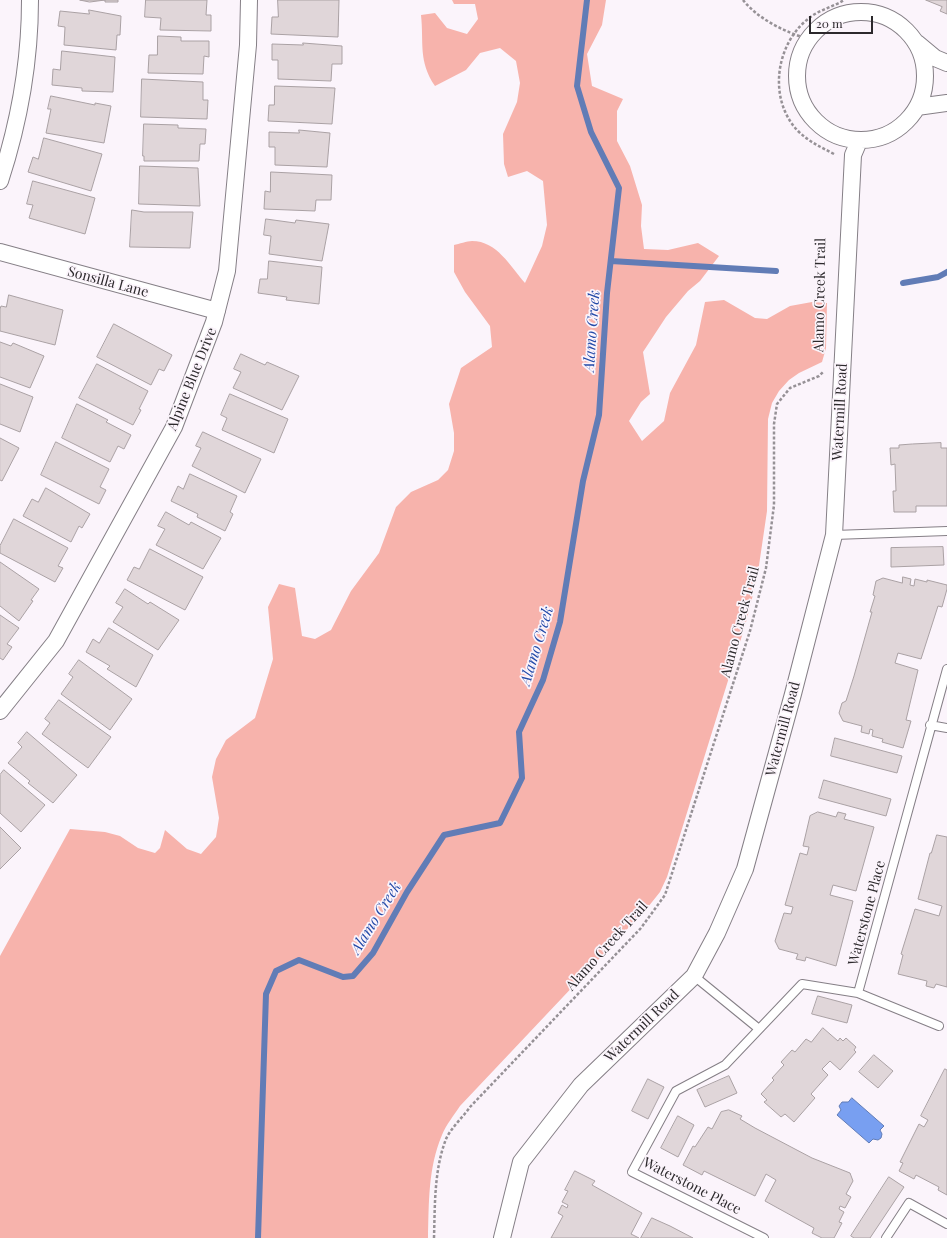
<!DOCTYPE html>
<html>
<head>
<meta charset="utf-8">
<style>
	body { margin:0 }
	#map { position:relative; width:947px; height:1238px; overflow:hidden; background:#fbf4fb; font-family:"Playfair Display",serif }
	canvas { display:block }
	.scale { position:absolute; left:809px; top:16px; width:64px; height:18px; box-sizing:border-box; border:2px solid #2c292c; border-top:0; padding-left:5px; font-size:12px; line-height:14px; white-space:nowrap; color:#2c292c; -webkit-text-stroke:3px #fbf4fb; paint-order:stroke }
</style>
</head>
<body>
<div id="map">
<canvas width="947" height="1238"></canvas>
<div class="scale">20 m</div>
</div>
<script>
const ctx = document.querySelector('canvas').getContext('2d');
ctx.lineJoin = 'round';
function fill(path, color) {
  ctx.fillStyle = color;
  ctx.fill(path, 'evenodd');
}
function strokePath(path, color, width, dash) {
  ctx.strokeStyle = color;
  ctx.lineWidth = width;
  ctx.lineCap = dash ? 'butt' : 'round';
  ctx.setLineDash(dash || []);
  ctx.stroke(path);
}
function write(font, color, halo, rows, align = 'center') {
  ctx.font = font + ' "Playfair Display",serif';
  ctx.lineWidth = 3.5;
  ctx.setLineDash([]);
  ctx.textBaseline = 'middle';
  ctx.strokeStyle = halo;
  ctx.fillStyle = color;
  for (const [text, x, y, turn = 0] of rows) {
    ctx.save();
    ctx.translate(x, y);
    ctx.rotate((+turn || 0) * Math.PI / 180);
    ctx.textAlign = isNaN(turn) ? turn : align;
    if (halo) ctx.strokeText(text, 0, 0);
    ctx.fillText(text, 0, 0);
    ctx.restore();
  }
}
const green = new Path2D(`
	M452 0H606L602 25 587 54 592 86 623 99 617 111V141L630 166 642 205 641 226 644 249 668 250 698 243 719 256 700 281 688 291 666 317 643 352 650 394 641 402 629 421 642 441 664 421 670 393 696 345 705 302 724 300 755 318 767 319 790 306 812 302 827 303 826 348 822 362 799 373 789 380 779 391 772 403 768 419 767 511 757 579 745 626 667 877 660 892 648 907 460 1106C454 1115 446 1125 442 1135 428 1168 429 1203 428 1238H0V956L70 829 105 832 120 836 138 848 155 853 160 848 165 830 187 849 201 854 216 837 219 818 212 777 216 759 226 740 255 718 266 682 273 659 268 607 279 584 295 588 302 636 315 639 331 630 351 591 379 553 396 507 411 492 438 480 448 470 454 451V433L449 404 461 368 492 347 490 326 465 292 454 272V245C459 244 467 241 472 241 497 241 510 266 525 283L542 246 547 225 543 181 527 171 508 177 504 164 503 134 517 102 520 83 516 61 500 48 480 53 466 70 435 86C418 61 424 43 421 15L435 13 447 28 467 34 478 19 475 4H454Z`);
const water = new Path2D(`
	M852 1098 884 1126 880 1130 882 1134 881 1138 878 1140 873 1139 869 1143 837 1115 841 1110 839 1106 842 1102H848Z`);
const stream = new Path2D(`
	M611 261 776 271
	M903 283 938 277 947 272
	M258 1238 266 994 276 971 299 960 343 977 353 976 373 953 407 892 444 835 500 823 522 778 519 732 543 680 560 622 583 481 599 415 607 293 619 188 591 132 577 86 587 0`);
const building = new Path2D(`
	M80 0H118V2H105V0L90 2Z
	M146 0H207L206 15H211V31L160 30 161 18 145 17Z
	M278 0H339L338 37 271 34 272 17H278Z
	M926 0H947V14L940 11 942 7Z
	M89 10 121 16 120 35H117L116 50 64 45 65 27 58 26 60 11 89 14Z
	M158 36 181 37V41H209V57L204 56 203 74 148 73 149 55H157Z
	M303 43 342 46V64H332L331 81 278 79V60H272V44L303 45Z
	M62 51 115 57 113 92 82 91V88L52 85 53 69 60 70Z
	M142 79 203 82V100H208L207 119 141 117Z
	M275 86 335 88 332 124 268 121 269 105H274Z
	M51 96 95 105V103L111 106 104 143 46 133 51 109H48Z
	M144 124 178 125V128L206 129 205 144H200L199 161H144V156H143Z
	M299 130 330 133 327 167 275 165V147H269V132L299 133Z
	M44 138 102 154 91 191 28 172 33 157 38 159Z
	M140 166 198 168 200 206 139 204Z
	M271 172 332 175 331 200H316L315 211 264 209 265 191 270 192Z
	M33 181 95 198 85 234 29 218 33 205 27 204Z
	M132 210 144 212H193L190 248 130 247Z
	M266 219 295 223 296 220 329 224 322 261 269 254 271 236 264 235Z
	M269 261 322 267 319 304 286 300 287 297 258 293 260 279H267Z
	M9 295 63 310 55 345 0 331V309L1 306 6 307Z
	M114 324 172 355 164 371 159 369 151 385 97 357Z
	M0 342 11 346 13 343 44 356 30 388 0 377Z
	M241 354 265 365 267 362 299 376 282 410 233 388 241 372 234 369Z
	M97 364 148 391 139 409 141 410 133 425 79 398Z
	M0 384 33 397 20 432 0 424Z
	M230 394 288 419 274 453 222 430 227 418 221 415Z
	M77 404 108 420 106 422 131 435 124 449 118 446 110 462 62 438Z
	M203 432 261 459 245 493 192 466 201 448 196 446Z
	M0 438 19 448 2 481 0 480Z
	M56 442 109 469 100 487 106 490 99 504 41 475Z
	M941 443V448H947V506H916V512H894L893 491H896L895 464 891 465 890 448H899V445L912 444Z
	M190 474 237 496 230 512 233 514 225 531 197 517 198 514 171 501 178 486 183 489Z
	M46 488 90 514 82 528 79 526 71 542 23 516 32 499 38 502Z
	M166 512 189 525 191 522 221 538 203 569 156 545 165 529 158 526Z
	M14 519 68 548 58 566 63 568 55 582 0 553V546Z
	M943 547 944 565 891 567V548Z
	M150 549 203 577 185 610 127 580 134 567 139 569Z
	M0 562 39 589 31 600 33 601 19 621 0 606Z
	M903 577 911 579 910 585 914 586 915 579 927 582V580L947 585V589L942 607 938 606 921 659 898 653 895 663 918 670 906 720 911 721 903 748 882 742 883 739 872 736 873 730 870 729 869 734 861 732 862 726 843 721 839 713 842 703 846 701 854 676 872 612H870L875 596 873 595 876 581 883 578 902 583Z
	M125 589 148 604 150 602 179 620 158 650 113 622 123 607 116 603Z
	M0 615 19 628 7 644 12 647 3 660 0 658Z
	M109 628 153 655 136 687 107 669 110 666 86 652 93 639 99 643Z
	M79 660 132 699 110 730 61 694 73 677 69 674Z
	M59 700 111 737 88 768 42 734 50 723 45 719Z
	M27 732 77 775 53 803 28 783 30 781 8 763 22 747 18 743Z
	M835 738 902 756 897 773 831 756Z
	M4 770 45 805 21 832 0 813V775Z
	M824 780 891 799 886 816 819 798Z
	M818 812 836 817 838 812 846 814 844 819 874 827 856 891 833 885 830 895 853 901 836 966 806 957 805 961 796 959 798 954 779 949 775 941 784 913 791 914 793 907 785 905 800 853 807 855 809 847 803 846 810 816Z
	M0 827 21 848 0 869Z
	M937 835 947 837V987L936 984 934 988 926 986 927 981 898 974 903 955 901 954 915 909 939 916 942 906 918 899 930 853H931Z
	M818 996 852 1005 847 1023 812 1014Z
	M823 1028 838 1041 840 1038 843 1041 846 1038 856 1047 854 1050 856 1052 840 1070 830 1061 822 1069 828 1075 811 1094 815 1098 794 1122 785 1114 781 1117 764 1102 767 1100 761 1094 774 1080 772 1078 784 1065 781 1062 792 1050 795 1052 806 1039 811 1042Z
	M874 1055 893 1071 878 1088 859 1072Z
	M945 1069 947 1070V1195L938 1190 939 1187 916 1175 914 1179 899 1171 903 1163 900 1162 919 1124 924 1127 928 1120 921 1116Z
	M729 1076 737 1093 705 1107 697 1090Z
	M648 1079 664 1087 648 1119 632 1111Z
	M729 1110 742 1116 740 1119 755 1128 812 1158 850 1173 853 1181 846 1194 851 1197 845 1208 840 1206 839 1209 844 1212 839 1222 842 1223 834 1238H822L812 1233 814 1228 765 1201 776 1180 766 1174 755 1196 704 1171 702 1175 683 1165 693 1146 695 1147 708 1127 712 1129 721 1112Z
	M678 1116 694 1125 678 1157 661 1148Z
	M575 1171 595 1181 592 1185 642 1213 631 1234 639 1238H551L563 1216 558 1213 562 1205 567 1208 568 1205 562 1202 568 1191 565 1190Z
	M889 1177 904 1187 870 1238H854L851 1236Z
	M652 1218 670 1226 693 1238H641Z`);
const path = new Path2D(`
	M743 0C758 19 785 32 808 39
	M834 154C821 147 809 142 798 131 768 100 775 45 808 19 818 10 833 7 844 0
	M434 1238C435 1205 434 1170 446 1139 451 1128 463 1117 470 1107L641 928 665 895 750 631 766 568 774 505V424L777 404 790 388 819 376 823 372`);
const lane = new Path2D(`
	M834 535 947 531
	M930 725 947 728
	M694 976 759 1029
	M858 993 939 1026
	M764 1238 632 1172 676 1091 725 1065 802 984 858 993 947 669
	M886 1238 909 1203 947 1224`);
const street = new Path2D(`
	M797 76a64 64 0 1 1 128 0a64 64 0 1 1-128 0Z
	M917 43 935 58 947 63
	M917 107 947 103
	M0 181C19 123 30 61 30 0
	M0 252 217 311
	M0 711 56 641 174 427 214 322 227 271 248 45 249 0
	M502 1238 521 1162 581 1085 694 976 717 933 745 869 793 694 834 535 853 155 859 141`);
const streetNames = [
	["Sonsilla Lane",108,282,15],
	["Alamo Creek Trail",820,295,-89],
	["Alpine Blue Drive",192,379,-68],
	["Watermill Road",840,412,-87],
	["Alamo Creek Trail",740,622,-75],
	["Watermill Road",783,729,-75],
	["Waterstone Place",867,913,-75],
	["Alamo Creek Trail",607,946,-48],
	["Watermill Road",642,1026,-44],
	["Waterstone Place",692,1186,27]
];
const waterNames = [
	["Alamo Creek",592,331,-86],
	["Alamo Creek",537,646,-73],
	["Alamo Creek",376,918,-58]
];
fill(green, '#f7b3ac');
fill(water, '#789ff1');
strokePath(water, '#617cb6', 1);
strokePath(stream, '#617cb6', 6);
fill(building, '#e0d6d9');
strokePath(building, '#aaa1a4', 1);
strokePath(lane, '#857f86', 10);
strokePath(street, '#857f86', 18);
strokePath(path, '#969196', 2.5, [3, 2]);
strokePath(lane, '#fff', 8);
strokePath(street, '#fff', 16);
write('14px', '#2c292c', '#fbf4fb', streetNames);
write('italic 15px', '#234aa8', '#fbf4fb', waterNames);
</script>
</body>
</html>
